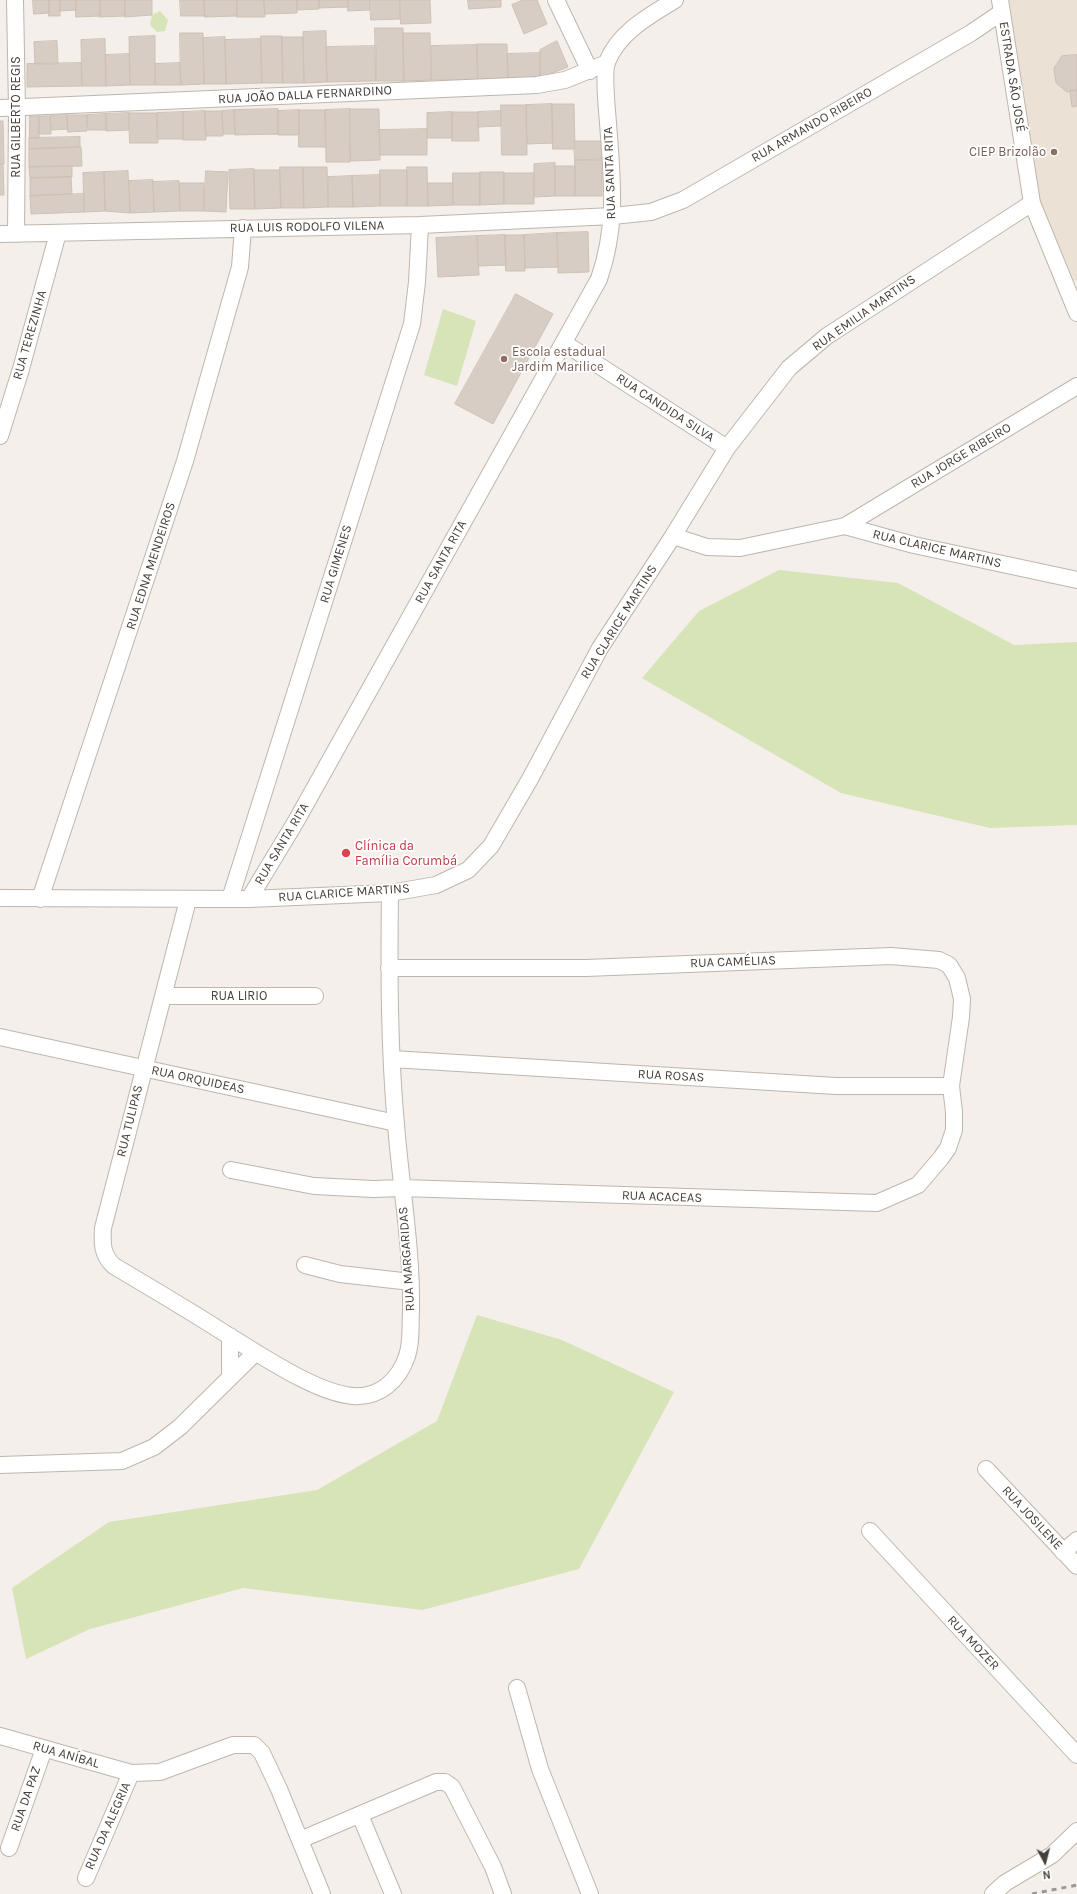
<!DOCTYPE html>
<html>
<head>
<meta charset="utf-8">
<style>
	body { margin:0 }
	#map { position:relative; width:1077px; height:1894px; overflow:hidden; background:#f4efea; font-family:Karla,sans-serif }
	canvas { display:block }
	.north { position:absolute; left:1025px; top:1842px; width:40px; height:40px; -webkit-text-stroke:3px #fff; paint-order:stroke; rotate:173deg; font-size:11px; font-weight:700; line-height:16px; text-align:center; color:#473f39 }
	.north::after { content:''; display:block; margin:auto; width:14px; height:18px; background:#473f39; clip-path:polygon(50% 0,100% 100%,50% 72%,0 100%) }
</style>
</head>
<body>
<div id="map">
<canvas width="1077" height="1894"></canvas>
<div class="north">N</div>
</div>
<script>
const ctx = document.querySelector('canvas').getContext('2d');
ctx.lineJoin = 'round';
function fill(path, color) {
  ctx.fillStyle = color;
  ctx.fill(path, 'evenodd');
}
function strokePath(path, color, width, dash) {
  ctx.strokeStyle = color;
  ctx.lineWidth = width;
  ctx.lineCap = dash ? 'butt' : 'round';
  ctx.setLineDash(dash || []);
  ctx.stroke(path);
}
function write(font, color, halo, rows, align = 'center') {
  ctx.font = font + ' Karla,sans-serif';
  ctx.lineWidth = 3.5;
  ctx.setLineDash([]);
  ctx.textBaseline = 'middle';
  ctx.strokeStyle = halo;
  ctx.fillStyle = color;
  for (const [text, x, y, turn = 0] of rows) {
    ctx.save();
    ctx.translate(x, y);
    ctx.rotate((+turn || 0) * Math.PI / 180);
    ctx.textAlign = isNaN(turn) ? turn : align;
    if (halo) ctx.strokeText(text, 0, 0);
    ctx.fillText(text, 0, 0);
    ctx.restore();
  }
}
const education = new Path2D(`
	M1005 0H1077V280L1072 281 1037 193Z`);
const green = new Path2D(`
	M160 11 168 20 165 31 157 32 150 25 152 15Z
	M443 309 476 321 457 386 424 375Z
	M779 570 898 583 1014 645 1077 642V825L990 828 841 793 642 678 699 611Z
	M477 1315 562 1340 674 1392 579 1569 422 1610 243 1588 90 1629 26 1659 12 1588 109 1522 317 1490 437 1421Z`);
const building = new Path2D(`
	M33 0H49V13L34 14Z
	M49 0H60V16H49Z
	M60 0H76V10L60 11Z
	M76 0H100V16L76 17Z
	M100 0H125V16L100 17Z
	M125 0H152V15L125 17Z
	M180 0H204L205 16H181Z
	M204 0H237V16L205 17Z
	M237 0H264L265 17H237Z
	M264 0H297V13L265 14Z
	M297 0H319V9L297 10Z
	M319 0H348V7L319 8Z
	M348 0H370V10L348 11Z
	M370 0H400V19L371 20Z
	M400 0H430L431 23 401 24Z
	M468 0H501V7L469 9Z
	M523 0H537L547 24 524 34 512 5Z
	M375 28H403L404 81H376Z
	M326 31 327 82 304 83 303 32Z
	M180 33H203L204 84 181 85Z
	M403 33H430L431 80 404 81Z
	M155 36V85H130L129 37Z
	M261 36H282L283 83H262Z
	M225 37 226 84H204L203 38Z
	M282 37H303L304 83H283Z
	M105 39 106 86H82L81 40Z
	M261 39 262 83 226 84 225 40Z
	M57 41 58 64H35L34 42Z
	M557 41 568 67 540 78V50Z
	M477 44H507L508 79 478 80Z
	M477 45 478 80H431V46Z
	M376 46V81L327 82 326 47Z
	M540 53V78L508 79 507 54Z
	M129 54 130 85 106 86 105 55Z
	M1077 55V90L1067 92 1056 83 1054 68 1062 56Z
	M81 63 82 86 27 87V64Z
	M180 63 181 85H155V64Z
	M1077 90V106L1072 107 1070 91Z
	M552 104H574L575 149H553Z
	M552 104 553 143 527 144 526 105Z
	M501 105H526L527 155H502Z
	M278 109V134L235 135 234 110Z
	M350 109H379L380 160 351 161Z
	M350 109V162H326L325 110Z
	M234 110 235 134H223L222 111Z
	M299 110H325L326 147H299Z
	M299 110V135H278V111Z
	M205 111H222L223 136H206Z
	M205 111 206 140H183V112Z
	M501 111V126L478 127V112Z
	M183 112V139H157V113Z
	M452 112H478L479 141H452Z
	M452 112V138H427V113Z
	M129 113H157L158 143H130Z
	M129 113V130L106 131V114Z
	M106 114V130H88L87 115Z
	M67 115H87V131L68 132Z
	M67 115 68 129 51 130 50 116Z
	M30 116H39V138H30Z
	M39 116H50L51 134H39Z
	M0 121H3L4 164H0Z
	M427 129V155H380L379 130Z
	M80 137V147L29 149V138Z
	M574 141H602V159L575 160Z
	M81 147 82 166 29 167V149Z
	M575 160H602V196H575Z
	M555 163V196L534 197V164Z
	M0 164H3L4 195H0Z
	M72 166V177L30 178 29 167Z
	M555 166H575V196H555Z
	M280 167H303L304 208H281Z
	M303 167H327L328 207 304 208Z
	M407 167H427L428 206H407Z
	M254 169 255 209H230L229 170Z
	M254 170H280L281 208 255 209Z
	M380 170H407V206H380Z
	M128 171 130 213 105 211 104 172Z
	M206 171 228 172 226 212 204 211Z
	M104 172 105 211 84 212 83 173Z
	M480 172H504V204L480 205Z
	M453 173H480V205H453Z
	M504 173H534V204H504Z
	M380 175V206L353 207 352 176Z
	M352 176 353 207H328V177Z
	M71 177 72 194 30 196V178Z
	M153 180 154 212 130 213 129 181Z
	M179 181 180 211 154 212 153 182Z
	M180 183H204V211H180Z
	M428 183H453V205L428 206Z
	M84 194V212L31 214 30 196Z
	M588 232 589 272 558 273 557 233Z
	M557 233 558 267 525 268 524 235Z
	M505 235 506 265 478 266 477 236Z
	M505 235H524L525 271H506Z
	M477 236 479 275 438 277 436 238Z
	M516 294 553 314 493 424 455 404Z`);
const minor = new Path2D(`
	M15 0 17 108 16 234
	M556 0 590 71
	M1000 0 1032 203 1077 313
	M0 108 537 85 565 80 607 63
	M0 234 420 225 613 216 651 212 683 200 971 33 1002 12
	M564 343 727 448
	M0 436 21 369 58 233
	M845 526 1077 386
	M673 536 707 547 740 548 845 526 914 545 1077 580
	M0 898 249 899 295 823 599 279C618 224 612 179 608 123 607 110 603 73 607 62 619 32 649 16 675 0
	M40 899 185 461 240 267 243 228
	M230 899 412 324 417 282 420 225
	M249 899 390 893 436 885 468 870 491 846 530 779 600 648 673 536 727 448 789 368 827 336 1032 203
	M188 900 103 1228C102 1244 102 1255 114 1266 153 1289 192 1312 229 1336 261 1355 316 1393 353 1396 380 1398 399 1380 407 1356 412 1342 410 1326 411 1311 412 1249 401 1187 396 1125 389 1048 389 971 390 893
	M163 996H315
	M0 1037 396 1123
	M392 1059 836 1086H951
	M231 1170 314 1186 373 1189 402 1188 877 1203 918 1185 941 1158 948 1148 954 1130V1112L951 1086 961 1017 962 999 957 978 949 965 939 960 891 956 586 968H389
	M305 1265 340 1274 411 1282
	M230 1336V1377
	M0 1465 122 1461 154 1447 180 1427 255 1353
	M986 1469 1077 1566
	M870 1531 1077 1755
	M1063 1552 1077 1540
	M517 1688 540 1769 590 1894
	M0 1736 131 1773 160 1772 233 1745H254L262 1753 279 1789 322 1894
	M360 1815 393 1894
	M300 1840 436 1782H445L452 1787 493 1867 503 1894
	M9 1848 44 1749
	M86 1878 131 1773
	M993 1894 1005 1883 1052 1855 1077 1831`);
const rail = new Path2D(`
	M1032 1894 1077 1885`);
const markers = [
	[1054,152,4,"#8d6e63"],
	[504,359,4,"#8d6e63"],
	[346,853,5,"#e0444e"]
];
const streetNames = [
	["ESTRADA SÃO JOSÉ",1012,77,81],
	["RUA JOÃO DALLA FERNARDINO",305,95,-3],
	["RUA GILBERTO REGIS",16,117,-90],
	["RUA ARMANDO RIBEIRO",812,125,-30],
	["RUA SANTA RITA",610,173,-92],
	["RUA LUIS RODOLFO VILENA",307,227,-1],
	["RUA EMILIA MARTINS",864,313,-35],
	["RUA TEREZINHA",30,335,-74],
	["RUA CANDIDA SILVA",665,408,33],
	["RUA JORGE RIBEIRO",961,456,-31],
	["RUA CLARICE MARTINS",937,549,13],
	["RUA SANTA RITA",441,562,-61],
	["RUA GIMENES",336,564,-73],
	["RUA EDNA MENDEIROS",151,566,-72],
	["RUA CLARICE MARTINS",619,622,-58],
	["RUA SANTA RITA",282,844,-59],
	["RUA CLARICE MARTINS",344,893,-4],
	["RUA CAMÉLIAS",733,962,-2],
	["RUA LIRIO",239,996],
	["RUA ROSAS",671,1076,3],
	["RUA ORQUIDEAS",198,1080,12],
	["RUA TULIPAS",130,1121,-76],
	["RUA ACACEAS",662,1197,2],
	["RUA MARGARIDAS",407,1259,-94],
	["RUA JOSILENE",1032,1518,47],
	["RUA MOZER",973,1643,47],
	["RUA ANÍBAL",66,1755,16],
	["RUA DA PAZ",26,1799,-71],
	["RUA DA ALEGRIA",108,1826,-66]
];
const educationNames = [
	["CIEP Brizolão",1046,152],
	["Escola estadual",512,352,"left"],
	["Jardim Marilice",512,367,"left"]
];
const healthNames = [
	["Clínica da",355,846],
	["Família Corumbá",355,861]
];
fill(education, '#ebe2d5');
fill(green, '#d6e4b7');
fill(building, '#d7cdc4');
strokePath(building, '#cec1b4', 1);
strokePath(minor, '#beb6ad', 18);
strokePath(minor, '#fff', 16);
strokePath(rail, '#989898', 3, [5, 5]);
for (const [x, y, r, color] of markers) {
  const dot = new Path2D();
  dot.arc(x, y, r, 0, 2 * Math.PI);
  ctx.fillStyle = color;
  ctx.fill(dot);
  strokePath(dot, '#fff', 1.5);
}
write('13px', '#473f39', '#fff', streetNames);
write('13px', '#785e54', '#fff', educationNames, 'right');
write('13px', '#be3a42', '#fff', healthNames, 'left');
</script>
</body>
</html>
